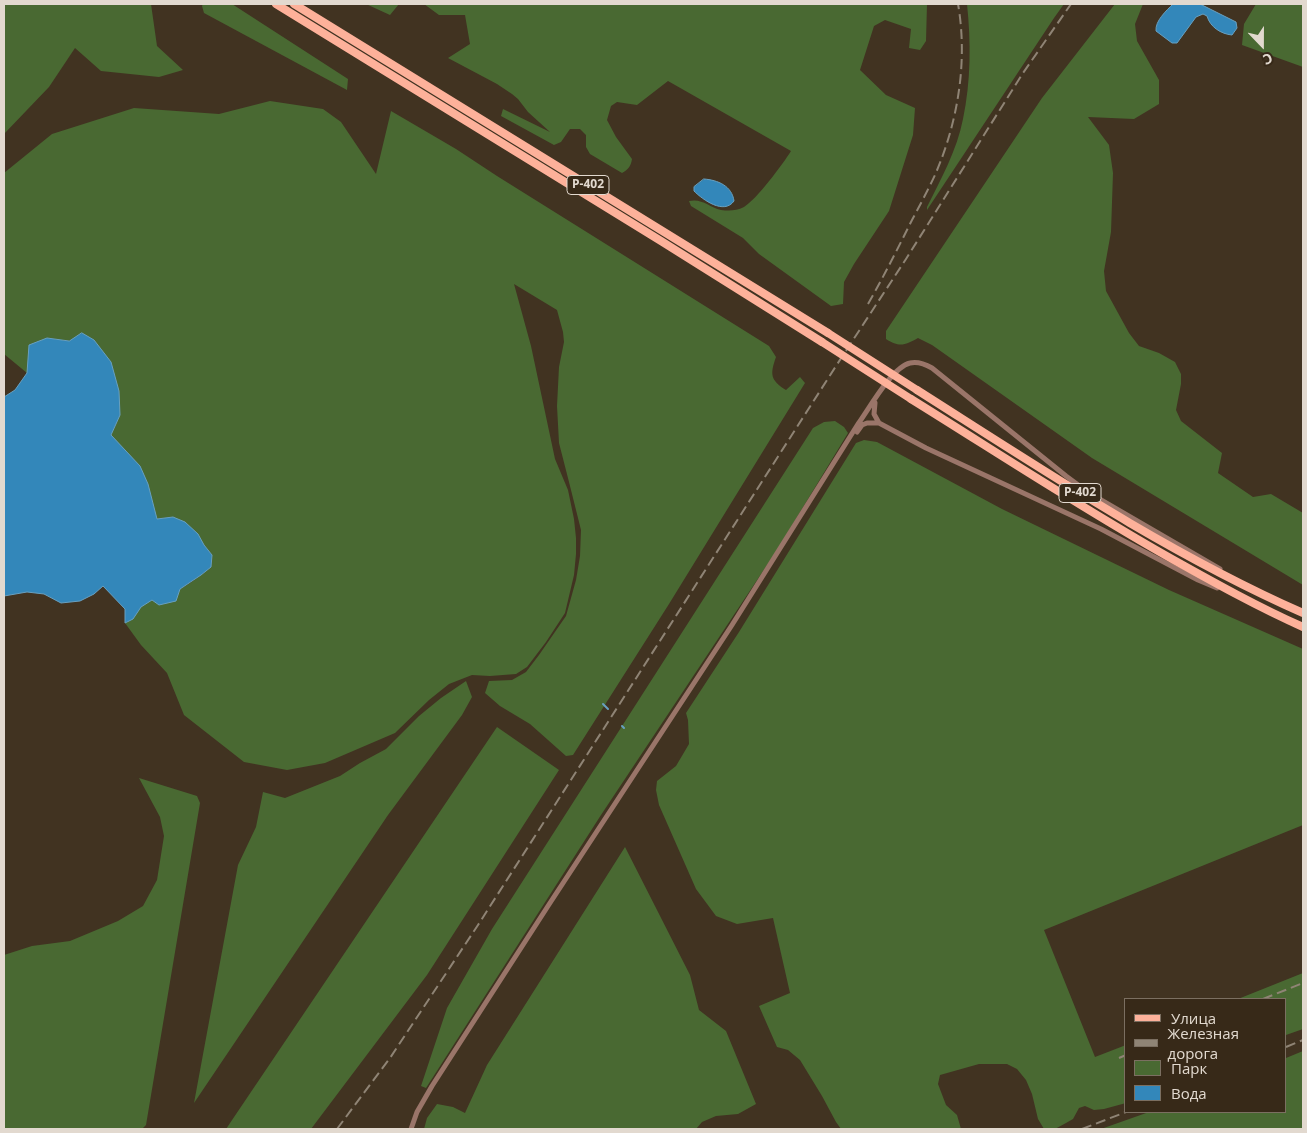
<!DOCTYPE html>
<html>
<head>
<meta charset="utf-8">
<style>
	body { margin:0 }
	#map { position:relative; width:1307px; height:1133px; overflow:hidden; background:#413321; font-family:"Open Sans",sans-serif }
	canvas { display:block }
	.frame { position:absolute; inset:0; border:5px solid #e2d9cf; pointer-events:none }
	.legend { position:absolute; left:1124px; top:998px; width:162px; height:115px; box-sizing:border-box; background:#372918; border:1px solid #7b6f61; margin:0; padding:6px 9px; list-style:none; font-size:15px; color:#e2d9cf }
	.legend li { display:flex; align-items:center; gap:10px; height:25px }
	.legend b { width:25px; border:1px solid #7b6f61 }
	.north { position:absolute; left:1237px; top:20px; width:50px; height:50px; -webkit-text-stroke:4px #372918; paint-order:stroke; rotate:158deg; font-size:14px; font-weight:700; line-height:20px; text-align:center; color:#e2d9cf }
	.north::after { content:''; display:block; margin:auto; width:18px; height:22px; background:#e2d9cf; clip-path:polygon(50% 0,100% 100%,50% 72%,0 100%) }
</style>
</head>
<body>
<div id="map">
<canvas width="1307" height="1133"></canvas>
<div class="frame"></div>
<ul class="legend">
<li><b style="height:6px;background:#fdb19a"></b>Улица</li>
<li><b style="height:6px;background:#8f8475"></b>Железная дорога</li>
<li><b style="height:14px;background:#496932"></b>Парк</li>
<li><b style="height:14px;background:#3387ba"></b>Вода</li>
</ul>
<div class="north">С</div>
</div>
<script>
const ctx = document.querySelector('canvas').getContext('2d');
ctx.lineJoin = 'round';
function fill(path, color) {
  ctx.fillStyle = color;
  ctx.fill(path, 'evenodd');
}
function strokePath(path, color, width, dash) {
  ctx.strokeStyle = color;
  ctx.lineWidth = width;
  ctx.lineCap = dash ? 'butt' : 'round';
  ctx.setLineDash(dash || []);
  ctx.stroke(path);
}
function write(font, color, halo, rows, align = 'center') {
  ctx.font = font + ' "Open Sans",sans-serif';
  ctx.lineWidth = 4.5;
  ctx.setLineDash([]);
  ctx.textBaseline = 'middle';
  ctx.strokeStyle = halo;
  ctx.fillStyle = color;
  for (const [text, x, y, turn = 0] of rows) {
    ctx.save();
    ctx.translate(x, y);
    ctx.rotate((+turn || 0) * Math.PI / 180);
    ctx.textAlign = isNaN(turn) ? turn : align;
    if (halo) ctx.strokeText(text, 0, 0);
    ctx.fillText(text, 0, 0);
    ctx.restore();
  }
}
const green = new Path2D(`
	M4 4H151L157 46 183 70 159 77 101 71 75 48 49 87 4 134Z
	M203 4H232L348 79 347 90 204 13 202 6Z
	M366 4H399L390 15Z
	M424 4H927L926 41 920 50 909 48 911 29 885 20 874 26 860 70 886 95 915 108 913 135 889 211 854 264 844 282 843 304 831 306 759 254 743 238 691 206 689 201C702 198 709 207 721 210 729 211 736 211 744 207 756 200 783 164 791 151L668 81 637 105 617 102 611 106 607 120 616 137 632 159C631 166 628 170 622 173L590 154 586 147V135L580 129H570L561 142 554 145 501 116 503 109 550 132 528 112 518 99 512 94 497 84 448 58 470 44 465 15H439Z
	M967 4H1064L1054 18 927 210V207C941 179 957 150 963 119 971 81 971 42 967 4Z
	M1115 4H1143L1135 24 1137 41 1159 80V104L1134 119 1088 117 1109 145 1113 173 1111 232 1104 271 1106 291 1129 333 1139 346 1159 353 1175 362 1181 374V384L1176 410 1181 421 1222 453 1218 473 1253 497 1271 494 1303 513V585L1092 458 932 345 918 338C905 345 900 348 886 339V331L1042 98Z
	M1256 4H1303V67L1242 45 1244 24Z
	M270 101 323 109 341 122 376 174 391 111 456 149 497 176 769 346 776 357C770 374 770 380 786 390L800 377 805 383 669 604 573 755 566 756 530 724 500 706 485 693 489 681 512 680 526 672 539 655 566 616 576 580 580 556 581 530 569 482 559 443 557 406 559 367 564 342 563 332 557 310 514 284 531 346 555 459 568 490 574 519 576 538V554L574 575 565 613 546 642 527 667 516 674 490 676 472 675 449 684 429 700 395 733 325 763 287 770 244 762 184 715 167 673 141 645 125 623C137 617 133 613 142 606 152 598 167 595 178 590 190 584 201 575 211 567L212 555 204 545 173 517 157 519 111 435 120 415 69 341 47 338 27 373 4 354V173L52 134 134 108 219 114Z
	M835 421 844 427 848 433 777 550 601 815 426 1088 421 1086 447 1008 492 929 813 428 824 422Z
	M864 440 877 442 1002 509 1169 590 1303 649V825L1044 930 1095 1057 1126 1045V1103L1104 1109 1094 1110 1085 1106 1079 1108 1073 1119 1066 1123 1055 1129H1044L1038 1119 1032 1094 1026 1080 1017 1069 1007 1064H979L940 1075 938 1084 946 1105 957 1115 961 1129H841L836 1122 822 1096 800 1060 788 1050 777 1047 759 1006 790 993 773 918 737 924 716 916 696 889 659 805 656 790 657 781 676 766 689 744 688 720 686 713 739 632 856 443Z
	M466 681 472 697 462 715 388 815 194 1103 238 865 256 827 263 792 285 798 340 776 360 763 386 749 419 716 441 698Z
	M497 727 559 770 427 975 311 1129H226Z
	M139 778 197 796 200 803 146 1125 142 1129H4V955L32 946 70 941 118 921 143 906 157 880 164 836 160 817Z
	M625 847 690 975 699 1010 726 1031 756 1104 738 1114 716 1116 702 1122 696 1129H424L427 1118 437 1104 453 1107 465 1113 487 1065Z
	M1303 973V1029L1286 1035V999H1238Z
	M1303 1051V1129H1101L1149 1112H1286V1058Z`);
const water = new Path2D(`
	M1173 4H1200L1236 22 1237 28 1232 35C1221 34 1210 27 1207 16L1203 14 1196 17 1177 43H1172L1156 31C1155 21 1166 11 1173 4Z
	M704 179C718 180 732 186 734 201 724 215 703 200 694 191V187Z
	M82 333 94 340 111 362 119 391 120 415 111 435 140 466 148 484 157 519 173 517 185 522 198 534 204 545 212 555 211 567 201 575 180 589 176 601 159 605 152 600 141 607 133 619 125 623V609L103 586 94 594 80 601 61 603 44 594 27 592 4 596V397L15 390 27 373 29 345 47 338 69 341Z`);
const stream = new Path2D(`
	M603 704 608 709
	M622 726 624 728`);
const street = new Path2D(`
	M875 403 874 414 879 423
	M857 432 862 425 867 423H879L926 448 1101 529 1198 580 1217 588
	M411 1129 417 1112 432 1086 548 906 732 625 858 424C869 409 892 367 910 363 918 361 925 364 932 368L1066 476 1089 493 1220 569`);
const primary = new Path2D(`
	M276 4 661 241 822 342
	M294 4 828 333
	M917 390C1043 470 1167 553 1303 613
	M911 399C998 453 1083 509 1172 559 1215 583 1258 607 1303 627`);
const rail = new Path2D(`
	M868 304C884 276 898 248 912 220 920 205 928 190 935 175 958 122 968 61 958 4
	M1263 999 1303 983
	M1286 1047 1303 1040
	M1119 1058 1126 1055
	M337 1129 390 1058 478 925 836 366 906 259 1023 73 1071 4
	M1082 1129 1126 1112`);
const primaryBridge = new Path2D(`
	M828 333 917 390
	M822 342 911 399`);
const shields = [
	[588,185,42],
	[1080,493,42]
];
const shieldNames = [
	["Р-402",588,185],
	["Р-402",1080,493]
];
fill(green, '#496932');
fill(water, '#3387ba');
strokePath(water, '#68a0c0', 1);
strokePath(stream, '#68a0c0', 2);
strokePath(street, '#9a7569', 5);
strokePath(primary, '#fdb19a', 8);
strokePath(rail, '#8f8475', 2, [10, 5]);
strokePath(primaryBridge, '#fdb19a', 8);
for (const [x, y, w] of shields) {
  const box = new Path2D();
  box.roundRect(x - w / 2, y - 9.5, w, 19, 4);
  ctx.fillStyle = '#372918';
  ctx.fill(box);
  strokePath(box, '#e2d9cf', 1);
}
write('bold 12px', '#e2d9cf', null, shieldNames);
</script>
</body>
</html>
